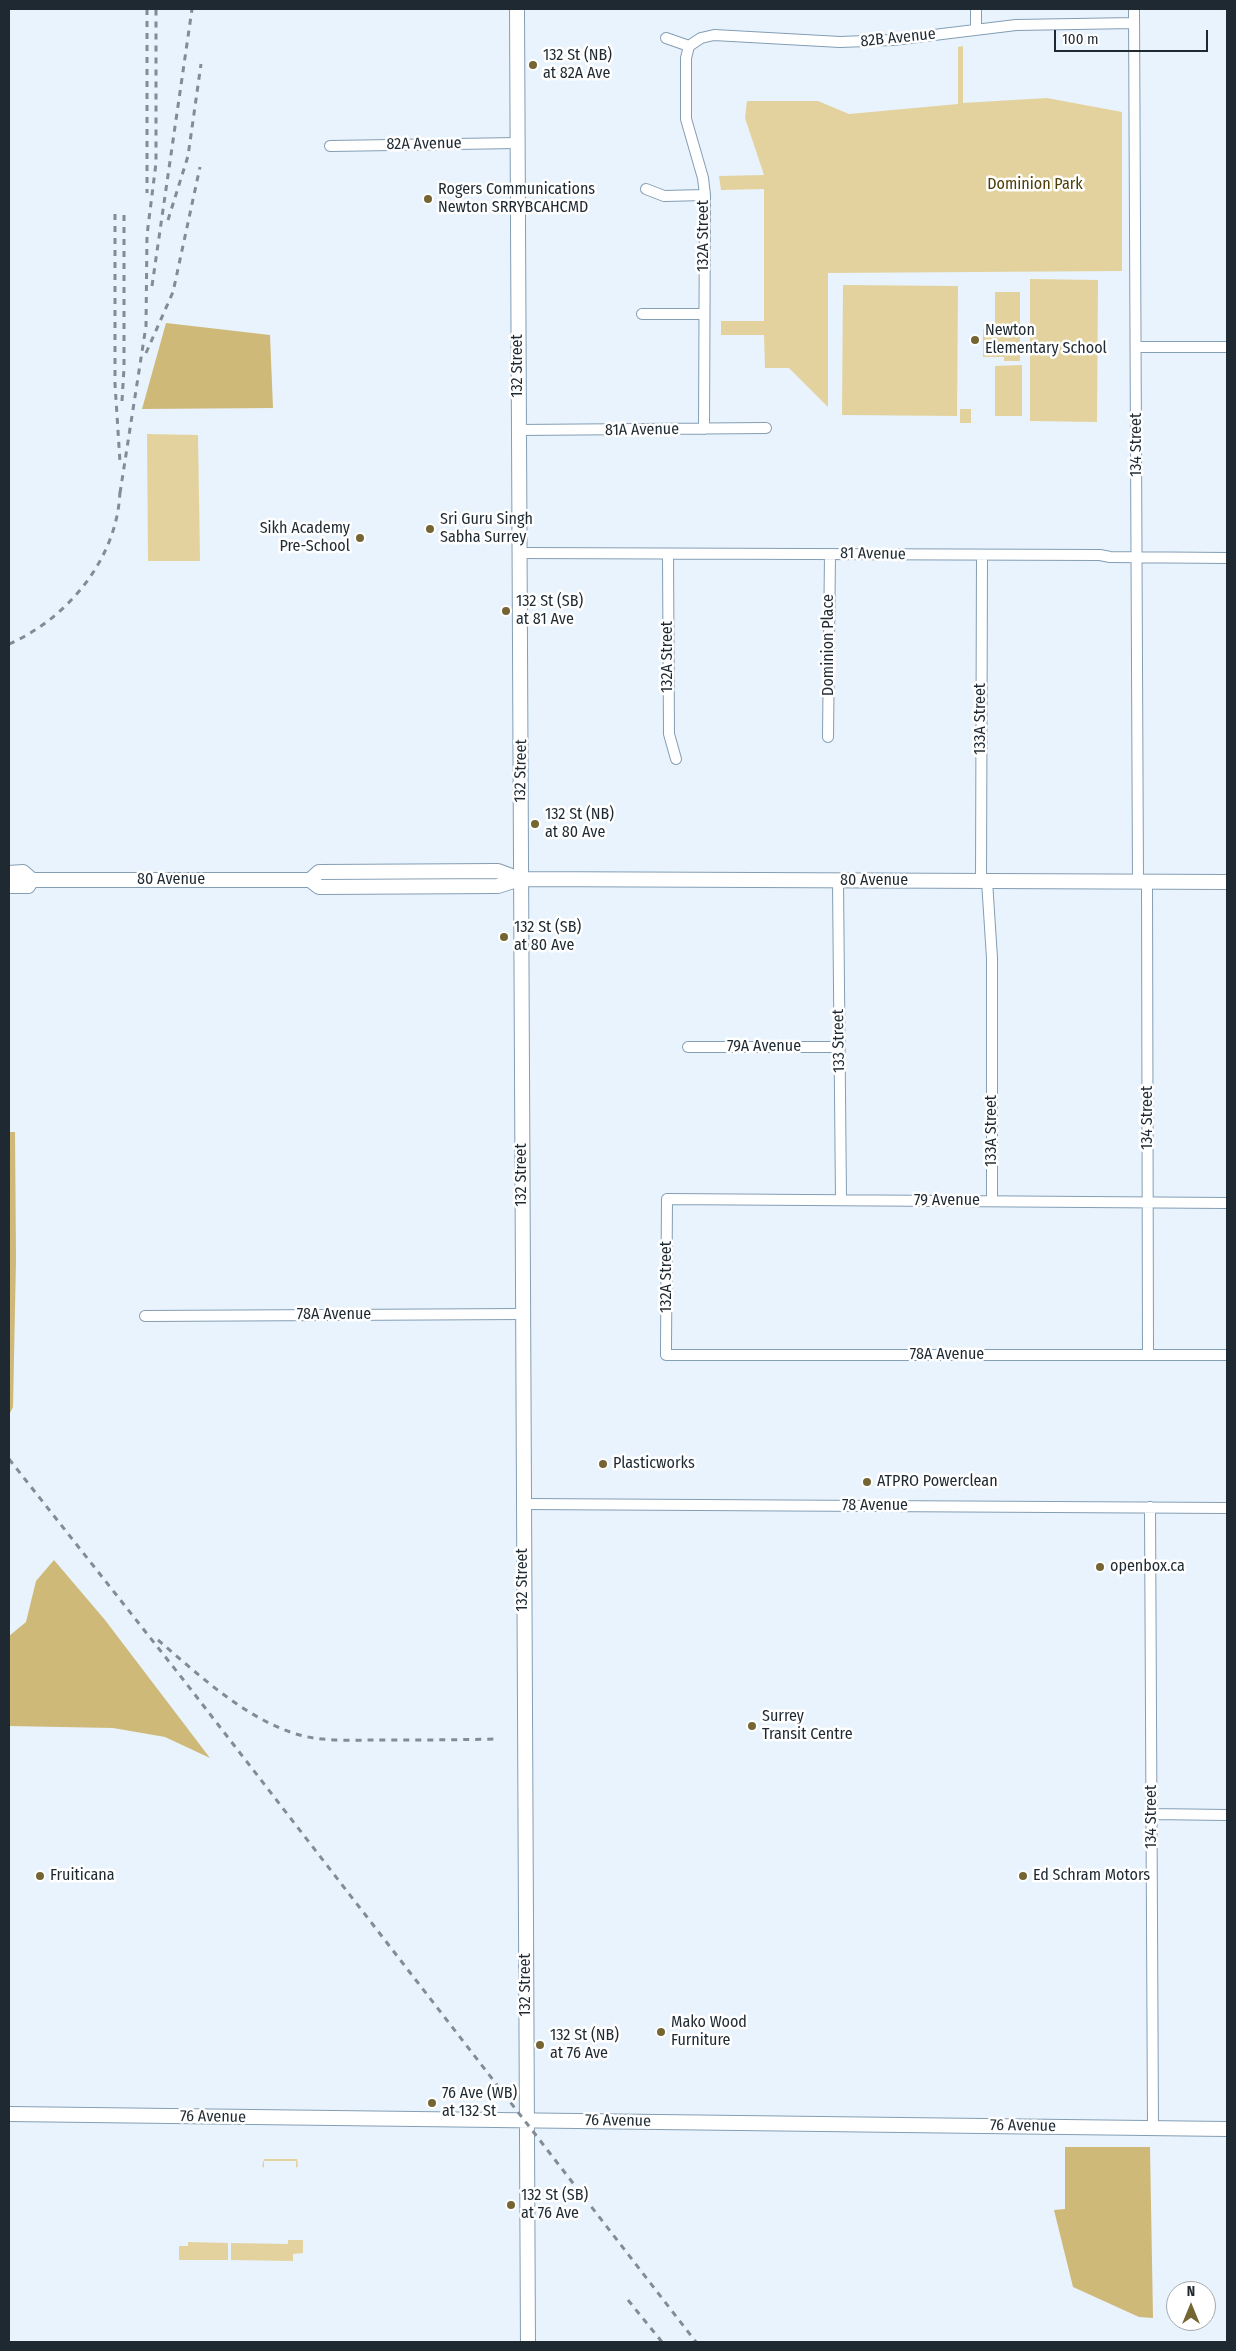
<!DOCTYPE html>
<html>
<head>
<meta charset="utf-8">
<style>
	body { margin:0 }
	#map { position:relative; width:1236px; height:2351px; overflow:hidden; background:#e8f3fd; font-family:"Fira Sans Condensed",sans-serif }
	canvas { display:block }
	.frame { position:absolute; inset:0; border:10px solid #1e2931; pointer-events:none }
	.north { position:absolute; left:1166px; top:2281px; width:50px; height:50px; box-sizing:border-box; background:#fff; border:1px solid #a5a9ad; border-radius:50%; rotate:0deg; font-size:14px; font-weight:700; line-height:20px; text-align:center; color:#1e2931 }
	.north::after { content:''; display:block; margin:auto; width:18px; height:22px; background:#756533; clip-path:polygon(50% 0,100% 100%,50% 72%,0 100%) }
	.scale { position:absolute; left:1054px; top:30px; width:154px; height:22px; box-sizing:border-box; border:2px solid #1e2931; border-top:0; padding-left:6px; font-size:15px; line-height:18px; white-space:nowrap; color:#1e2931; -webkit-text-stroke:4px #fff; paint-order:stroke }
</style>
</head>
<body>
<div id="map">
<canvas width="1236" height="2351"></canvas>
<div class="frame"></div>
<div class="north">N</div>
<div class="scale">100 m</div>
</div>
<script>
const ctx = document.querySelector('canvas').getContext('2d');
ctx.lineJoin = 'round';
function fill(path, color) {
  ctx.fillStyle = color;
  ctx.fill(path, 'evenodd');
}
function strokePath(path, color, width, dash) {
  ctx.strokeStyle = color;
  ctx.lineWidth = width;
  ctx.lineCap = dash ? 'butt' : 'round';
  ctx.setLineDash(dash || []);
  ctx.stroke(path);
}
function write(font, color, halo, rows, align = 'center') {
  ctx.font = font + ' "Fira Sans Condensed",sans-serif';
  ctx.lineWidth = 5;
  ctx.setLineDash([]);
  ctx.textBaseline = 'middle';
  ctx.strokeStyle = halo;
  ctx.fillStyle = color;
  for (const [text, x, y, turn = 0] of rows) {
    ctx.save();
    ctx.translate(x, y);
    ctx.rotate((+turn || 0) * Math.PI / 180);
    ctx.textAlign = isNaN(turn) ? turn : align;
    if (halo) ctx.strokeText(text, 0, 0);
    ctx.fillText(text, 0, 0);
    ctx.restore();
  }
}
const green = new Path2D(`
	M963 46V103L1047 98 1122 112V271L828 273V407L789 368H765L764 335H721V321H764V189L721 190 719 176 764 175 745 118 747 101H818L849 114 958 104V47Z
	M1030 279 1098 280 1097 422 1030 421Z
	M843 285 958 286 957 416 842 415Z
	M995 292H1020V361H1004V357H983V329H995Z
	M1022 365V416H995V366Z
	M960 409H971V423H960Z
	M147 434 198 435 200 561H148Z
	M264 2159H297L298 2166 296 2168V2161H264V2168L262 2166Z
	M288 2240H303V2253L293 2254V2261L231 2260V2243L288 2244Z
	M188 2242 228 2243V2260H179V2246H188Z`);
const forest = new Path2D(`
	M166 323 270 335 273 408 142 409Z
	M9 1132H15L16 1259 13 1407 9 1415Z
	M54 1560 105 1620 210 1758 165 1737 113 1728 9 1726V1636L26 1622 36 1581Z
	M1065 2147H1150L1153 2318 1139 2317 1073 2287 1054 2210 1065 2209Z`);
const minor = new Path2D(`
	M976 9V28
	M1134 9 1138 882
	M666 38 689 46
	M689 46 701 38 714 35 840 42 893 40 1016 25 1134 23
	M689 46 686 58V119L703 178 705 195 704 429
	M330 146 517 143
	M646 189 664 196 705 195
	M642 314H704
	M1136 347H1227
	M518 430 766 428
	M518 553 1100 555 1110 557 1227 558
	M668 554 669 734 676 759
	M828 737 830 554
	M838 881 841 1200
	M981 881 982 556
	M987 881 992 958V1201
	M1147 882 1148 1355
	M688 1047H839
	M1227 1203 667 1199 666 1347V1355H1227
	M145 1316 522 1314
	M523 1504 1227 1508
	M1150 1507 1153 2128
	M1152 1814 1227 1815`);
const secondary = new Path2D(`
	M517 9 528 2342
	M9 873 23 872 32 880
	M32 880H310L319 887 498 886 520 879 1227 882
	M310 880 319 872 498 871 520 879
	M9 886H28L32 880
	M9 2114 1227 2129`);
const rail = new Path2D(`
	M147 9V193
	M115 214V384L120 462
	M168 220 188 156 201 64
	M152 286 192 9
	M146 353 173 292 200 167
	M122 401 124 368V213
	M120 493 146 326 147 235 156 163V9
	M9 644C69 618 120 555 120 487
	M9 1459 182 1678 696 2342
	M158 1640C199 1675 243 1717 296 1734 322 1742 352 1740 379 1740 417 1740 455 1740 494 1739
	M628 2300 662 2342`);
const markers = [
	[533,65,5,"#756533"],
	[428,199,5,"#756533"],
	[975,340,5,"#756533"],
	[430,529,5,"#756533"],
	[360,538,5,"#756533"],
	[506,611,5,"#756533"],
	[535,824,5,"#756533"],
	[504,937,5,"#756533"],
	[603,1464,5,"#756533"],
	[867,1482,5,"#756533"],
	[1100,1567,5,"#756533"],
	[752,1726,5,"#756533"],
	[40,1876,5,"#756533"],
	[1023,1876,5,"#756533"],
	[661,2032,5,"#756533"],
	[540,2045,5,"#756533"],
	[432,2103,5,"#756533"],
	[511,2205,5,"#756533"]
];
const streetNames = [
	["82B Avenue",898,38,-6],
	["82A Avenue",424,144,-1],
	["132A Street",704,236,-90],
	["132 Street",518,366,-90],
	["81A Avenue",642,430,-1],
	["134 Street",1137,445,-90],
	["81 Avenue",873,554,1],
	["Dominion Place",829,645,-90],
	["132A Street",668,657,-90],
	["133A Street",981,719,-90],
	["132 Street",521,771,-89],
	["80 Avenue",171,880],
	["80 Avenue",874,881],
	["133 Street",839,1041,-91],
	["79A Avenue",764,1047],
	["134 Street",1148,1118,-90],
	["133A Street",992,1131,-90],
	["132 Street",522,1175,-90],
	["79 Avenue",947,1201],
	["132A Street",667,1277,-90],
	["78A Avenue",334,1315],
	["78A Avenue",947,1355],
	["78 Avenue",875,1506],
	["132 Street",523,1580,-90],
	["134 Street",1152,1817,-90],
	["132 Street",526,1985,-90],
	["76 Avenue",213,2117,1],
	["76 Avenue",618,2121,1],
	["76 Avenue",1023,2126,1]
];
const poiNames = [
	["132 St (NB)",543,56],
	["at 82A Ave",543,74],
	["Rogers Communications",438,190],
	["Newton SRRYBCAHCMD",438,208],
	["Newton",985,331],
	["Elementary School",985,349],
	["Sri Guru Singh",440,520],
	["Sabha Surrey",440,538],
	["Sikh Academy",350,529,"right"],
	["Pre-School",350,547,"right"],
	["132 St (SB)",516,602],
	["at 81 Ave",516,620],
	["132 St (NB)",545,815],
	["at 80 Ave",545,833],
	["132 St (SB)",514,928],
	["at 80 Ave",514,946],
	["Plasticworks",613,1464],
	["ATPRO Powerclean",877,1482],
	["openbox.ca",1110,1567],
	["Surrey",762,1717],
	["Transit Centre",762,1735],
	["Fruiticana",50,1876],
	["Ed Schram Motors",1033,1876],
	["Mako Wood",671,2023],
	["Furniture",671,2041],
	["132 St (NB)",550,2036],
	["at 76 Ave",550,2054],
	["76 Ave (WB)",442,2094],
	["at 132 St",442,2112],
	["132 St (SB)",521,2196],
	["at 76 Ave",521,2214]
];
const parkNames = [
	["Dominion Park",1035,185]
];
fill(green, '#e3d29d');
fill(forest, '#ceb979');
strokePath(minor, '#849eb4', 12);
strokePath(secondary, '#849eb4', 16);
strokePath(minor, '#fff', 10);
strokePath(secondary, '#fff', 14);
strokePath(rail, '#818c95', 3, [6, 6]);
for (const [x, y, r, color] of markers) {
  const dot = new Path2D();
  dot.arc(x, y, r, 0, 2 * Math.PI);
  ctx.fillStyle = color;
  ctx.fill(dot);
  strokePath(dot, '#fff', 2);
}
write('16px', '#1e2931', '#fff', streetNames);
write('16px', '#1e2931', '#fff', poiNames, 'left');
write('16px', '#4d3e09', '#fff', parkNames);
</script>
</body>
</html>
